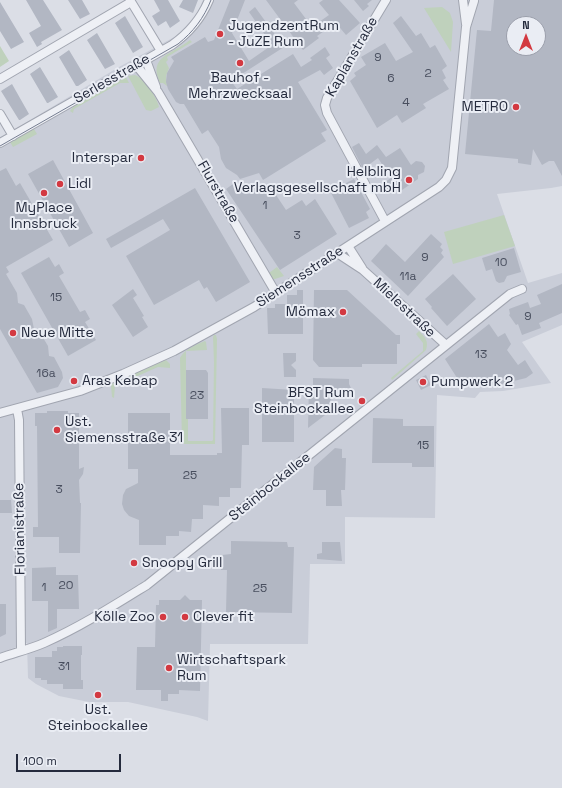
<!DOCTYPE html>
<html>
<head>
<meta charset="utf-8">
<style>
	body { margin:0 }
	#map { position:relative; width:562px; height:788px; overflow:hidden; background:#dbdee6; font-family:"Space Grotesk",sans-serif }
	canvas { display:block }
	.north { position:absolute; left:506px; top:16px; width:40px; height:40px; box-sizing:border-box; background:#eaedf4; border:1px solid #9b9fab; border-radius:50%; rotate:0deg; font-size:11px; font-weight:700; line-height:16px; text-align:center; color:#252b3d }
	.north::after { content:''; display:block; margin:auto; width:14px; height:18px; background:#d33941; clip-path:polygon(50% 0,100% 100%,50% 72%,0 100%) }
	.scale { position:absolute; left:16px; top:754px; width:105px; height:18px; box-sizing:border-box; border:2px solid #252b3d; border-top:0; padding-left:5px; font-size:12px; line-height:14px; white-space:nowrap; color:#252b3d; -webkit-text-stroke:3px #eaedf4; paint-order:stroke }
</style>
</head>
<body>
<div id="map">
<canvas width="562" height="788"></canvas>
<div class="north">N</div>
<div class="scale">100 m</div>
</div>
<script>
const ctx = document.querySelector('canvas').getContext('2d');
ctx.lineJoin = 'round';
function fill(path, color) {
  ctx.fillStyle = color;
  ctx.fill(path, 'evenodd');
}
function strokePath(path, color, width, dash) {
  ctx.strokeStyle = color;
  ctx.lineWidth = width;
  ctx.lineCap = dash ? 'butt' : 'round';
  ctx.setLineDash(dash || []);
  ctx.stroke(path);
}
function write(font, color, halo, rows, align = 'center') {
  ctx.font = font + ' "Space Grotesk",sans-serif';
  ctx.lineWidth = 4;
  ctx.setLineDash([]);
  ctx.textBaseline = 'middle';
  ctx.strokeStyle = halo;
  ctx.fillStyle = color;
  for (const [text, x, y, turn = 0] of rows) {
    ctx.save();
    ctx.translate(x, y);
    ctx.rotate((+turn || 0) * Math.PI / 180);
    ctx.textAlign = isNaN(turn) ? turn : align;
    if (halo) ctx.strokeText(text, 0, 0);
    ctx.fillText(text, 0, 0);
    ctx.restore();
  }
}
const built = new Path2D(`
	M203 0H562V186L551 188 497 194 528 283 562 273V325L522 342 551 383 503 391 480 392 475 398 437 395 435 518 345 517V564H310L308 644H210L208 721 197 717 128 702H89L59 696 36 684 28 678 27 643 0 653V138L119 67 191 28ZM514 24H538V48H514Z`);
const green = new Path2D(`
	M442 7 450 13 453 22 451 52 424 8Z
	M190 40 192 42 167 57 168 60 166 62 169 68 166 76 167 86 163 83H160C147 56 173 54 190 40Z
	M0 46 9 61 0 67Z
	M135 75C145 79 157 97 159 107L151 111 146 110 128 76Z
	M126 77 129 83H120L74 109 73 113 70 111 73 107Z
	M34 129 37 134 13 147 10 142Z
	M504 215 515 246 453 264 444 232Z
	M277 267 284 276 272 280 269 273Z
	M419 331C425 337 429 341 426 350L392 380 391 378 423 351V343L416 334Z
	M214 335H216L217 339 215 444H184L182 441 180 358C185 349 195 345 205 341L206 342 207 350 186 351V419H188V441H212L213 440 214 362 213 337Z
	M166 360 170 364V368L158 367 115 386 114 398 112 397 111 386 112 383Z`);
const building = new Path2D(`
	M26 0H43L62 30 41 42 42 44 37 47 29 33 41 26Z
	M68 0H82L90 14 80 19Z
	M154 0H168L180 21 170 28 166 21 158 26 152 16 160 11Z
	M183 0H198L193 13 179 7Z
	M230 0H245L232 33 249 61 272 45 249 12 255 7 284 47 231 81 237 89 293 54 301 67 312 60 310 58 325 47 330 55 326 58 333 68 324 75 320 70 298 82 327 130 321 133 326 141 263 180 259 173 240 179 237 175 226 168 221 159 219 147 208 130 202 134 184 104H180L176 102 168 89 166 82 167 73 174 61 171 57 205 37 208 42 214 40Z
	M266 0H298L294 3 312 27 329 15 319 3 323 0H339L360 23 346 35 336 23 317 36 319 38 303 50Z
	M354 0H372L367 4 369 6 363 11Z
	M494 0H562V176L554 161H549L542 165 533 149 531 165 518 163V159L465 154 477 30 491 31ZM514 24H538V48H514Z
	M0 2 24 42 11 49 0 31Z
	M125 16 143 47 133 53 115 23Z
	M401 16 416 36 421 33 430 48 435 45 447 66 442 70 446 78 443 80 449 89 423 104 426 108 402 123 397 115 377 128 350 81 356 76 354 73 366 65 361 57 385 43 396 61 413 52 393 23Z
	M97 33 115 64 105 69 87 40Z
	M69 50 87 80 78 86H76L59 57Z
	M40 67 58 97 48 103H47L30 74Z
	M12 84 29 114 20 120H19L1 91Z
	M359 143 366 154 377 145 386 157 400 148 411 165 416 161 422 162 425 166 424 172 418 175V179L402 190 397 189 392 192 386 191 384 188 385 182 391 178 378 158 363 169 352 147Z
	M53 160 93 233 69 247 28 174Z
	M6 168 16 186 20 183 53 240 6 267 9 272 6 274 17 293 18 303 24 305 32 319 34 329 39 331 48 346 49 356 54 357 62 372 63 378 58 387 37 393 0 329V171Z
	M354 179 370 209 366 212 369 218 349 228 330 191Z
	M233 184 270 186 286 210 302 200 306 206 315 199 337 234 280 270 226 189Z
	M195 188 250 282 216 302 207 287 204 289 199 280 154 305 126 256 170 230 163 219 111 248 106 239Z
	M431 234 442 244 440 247 443 250 441 253 444 257 408 296 371 261 386 244 405 262Z
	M514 248 521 272 507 276 504 282 499 283 496 281 492 269 486 271 482 258Z
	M49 257 55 267 59 264 64 273 59 276 80 312 85 310 90 319 85 322 96 340 68 356 21 273Z
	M453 274 476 299 447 326 431 308 432 307 425 299Z
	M562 284V313L539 323 541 328 522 335 518 324 516 325 509 315 510 314 509 309 528 302 530 308 541 304 537 295Z
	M133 289 137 295 133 298 144 316 142 317 148 327 133 337 112 305Z
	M297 290H303V334H268L267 308H275V304H287V295H297Z
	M314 290H347L396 335H400V344H397V364H362V367H319L313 360Z
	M489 324 498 337 505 333 511 344 507 350 518 365 525 360 533 373 526 378 498 385H466L459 381 445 359Z
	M283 353H296V361L291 365 296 370V377H284Z
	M186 370H206L208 373V419H186Z
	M426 375 431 385 421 390 416 380Z
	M313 378 349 379V384L353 392 333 396 329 403V412L308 428 309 385H313Z
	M262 388 294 390V442H262Z
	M221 408H249V445H242L241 488H230V497H219V506L203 505V519H192L191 532 179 531V536H166V545H139V520L129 516 124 510 122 504 123 495 126 489 138 483V469H128V413H170V455H217V453H222Z
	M47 411H68V413H79V469L84 467 83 474 79 480 80 503H81L80 553H59V537H33V527H38L37 426H35V413H47Z
	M373 418 403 419V426H434V467H412V463H372Z
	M335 448 342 449V458H346L345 490H341L342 506H326V490H313L314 467Z
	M0 500H11L12 513H0Z
	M231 541 287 542 288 547H294L292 613 226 612 227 570H221L222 555 231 554Z
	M322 542H340L342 561 317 559V554L322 553Z
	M56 567V575H78L79 609H57V628L48 632V601H32V568Z
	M185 595 190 600H202L200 691 179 690V694H168V701H161V690H136L137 647H155L156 605H159V600H180Z
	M0 604H6V634L0 637Z
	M63 646H82V655H81V680H83V689H63V684H47V680H41V678H35V657H52V651H57V647H63Z`);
const minor = new Path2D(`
	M130 0 161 51
	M463 0 466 24
	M146 60 156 87
	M136 65 158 92 276 293
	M0 79 131 2
	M0 114 13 136
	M0 143 172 45C189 33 201 19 209 0
	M385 221 327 113 325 105 327 98 386 0
	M348 246 362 268
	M337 253 363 270 446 345
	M17 409 19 420 21 650
	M0 413 80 391 123 374 174 351 254 307 439 187 446 180 452 168 466 27 474 1
	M0 658C14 653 30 649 44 643 80 627 113 606 147 585L510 294 522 289`);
const tram = new Path2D(`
	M0 146 178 44C193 32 204 18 211 0`);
const markers = [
	[220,34,4,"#d33941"],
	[240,63,4,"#d33941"],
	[516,107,4,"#d33941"],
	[141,158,4,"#d33941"],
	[409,180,4,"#d33941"],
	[60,184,4,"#d33941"],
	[44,193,4,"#d33941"],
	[343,312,4,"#d33941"],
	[13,333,4,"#d33941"],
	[74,381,4,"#d33941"],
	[423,382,4,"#d33941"],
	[362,401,4,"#d33941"],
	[57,430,4,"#d33941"],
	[134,563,4,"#d33941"],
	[163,617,4,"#d33941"],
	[185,617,4,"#d33941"],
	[169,668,4,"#d33941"],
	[98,695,4,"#d33941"]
];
const numberNames = [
	["9",378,58],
	["2",428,74],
	["6",391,79],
	["4",406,103],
	["1",265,206],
	["3",297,236],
	["9",425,258],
	["10",501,263],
	["11a",408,277],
	["15",56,298],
	["9",528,317],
	["13",481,355],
	["16a",46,374],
	["23",197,396],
	["15",423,446],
	["25",190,476],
	["3",59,490],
	["20",66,586],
	["1",44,588],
	["25",260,589],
	["31",64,667]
];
const poiNames = [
	["JugendzentRum",228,26],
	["- JuZE Rum",228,42],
	["Bauhof -",240,78,"center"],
	["Mehrzwecksaal",240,94,"center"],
	["METRO",508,107,"right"],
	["Interspar",133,158,"right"],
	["Helbling",401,172,"right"],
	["Verlagsgesellschaft mbH",401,188,"right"],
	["Lidl",68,184],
	["MyPlace",44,208,"center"],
	["Innsbruck",44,224,"center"],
	["Mömax",335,312,"right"],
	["Neue Mitte",21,333],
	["Aras Kebap",82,381],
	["Pumpwerk 2",431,382],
	["BFST Rum",354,393,"right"],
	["Steinbockallee",354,409,"right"],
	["Ust.",65,422],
	["Siemensstraße 31",65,438],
	["Snoopy Grill",142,563],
	["Kölle Zoo",155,617,"right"],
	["Clever fit",193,617],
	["Wirtschaftspark",177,660],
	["Rum",177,676],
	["Ust.",98,710,"center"],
	["Steinbockallee",98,726,"center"]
];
const streetNames = [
	["Kaplanstraße",352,57,-60],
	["Serlesstraße",112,79,-30],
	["Flurstraße",218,192,60],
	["Siemensstraße",300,277,-33],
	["Mielestraße",404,308,43],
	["Steinbockallee",270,487,-39],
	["Florianistraße",20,529,-91]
];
fill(built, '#c9cdd8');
fill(green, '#bfd1bc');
fill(building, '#b2b7c3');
strokePath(minor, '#a1a5b0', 10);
strokePath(minor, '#eef0f5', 8);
strokePath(tram, '#747c90', 1);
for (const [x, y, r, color] of markers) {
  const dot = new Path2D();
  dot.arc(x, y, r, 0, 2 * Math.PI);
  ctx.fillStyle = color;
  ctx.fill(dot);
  strokePath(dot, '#eaedf4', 1.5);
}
write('12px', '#484e5e', null, numberNames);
write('14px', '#252b3d', '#eaedf4', poiNames, 'left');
write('14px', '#252b3d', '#eaedf4', streetNames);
</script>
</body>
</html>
